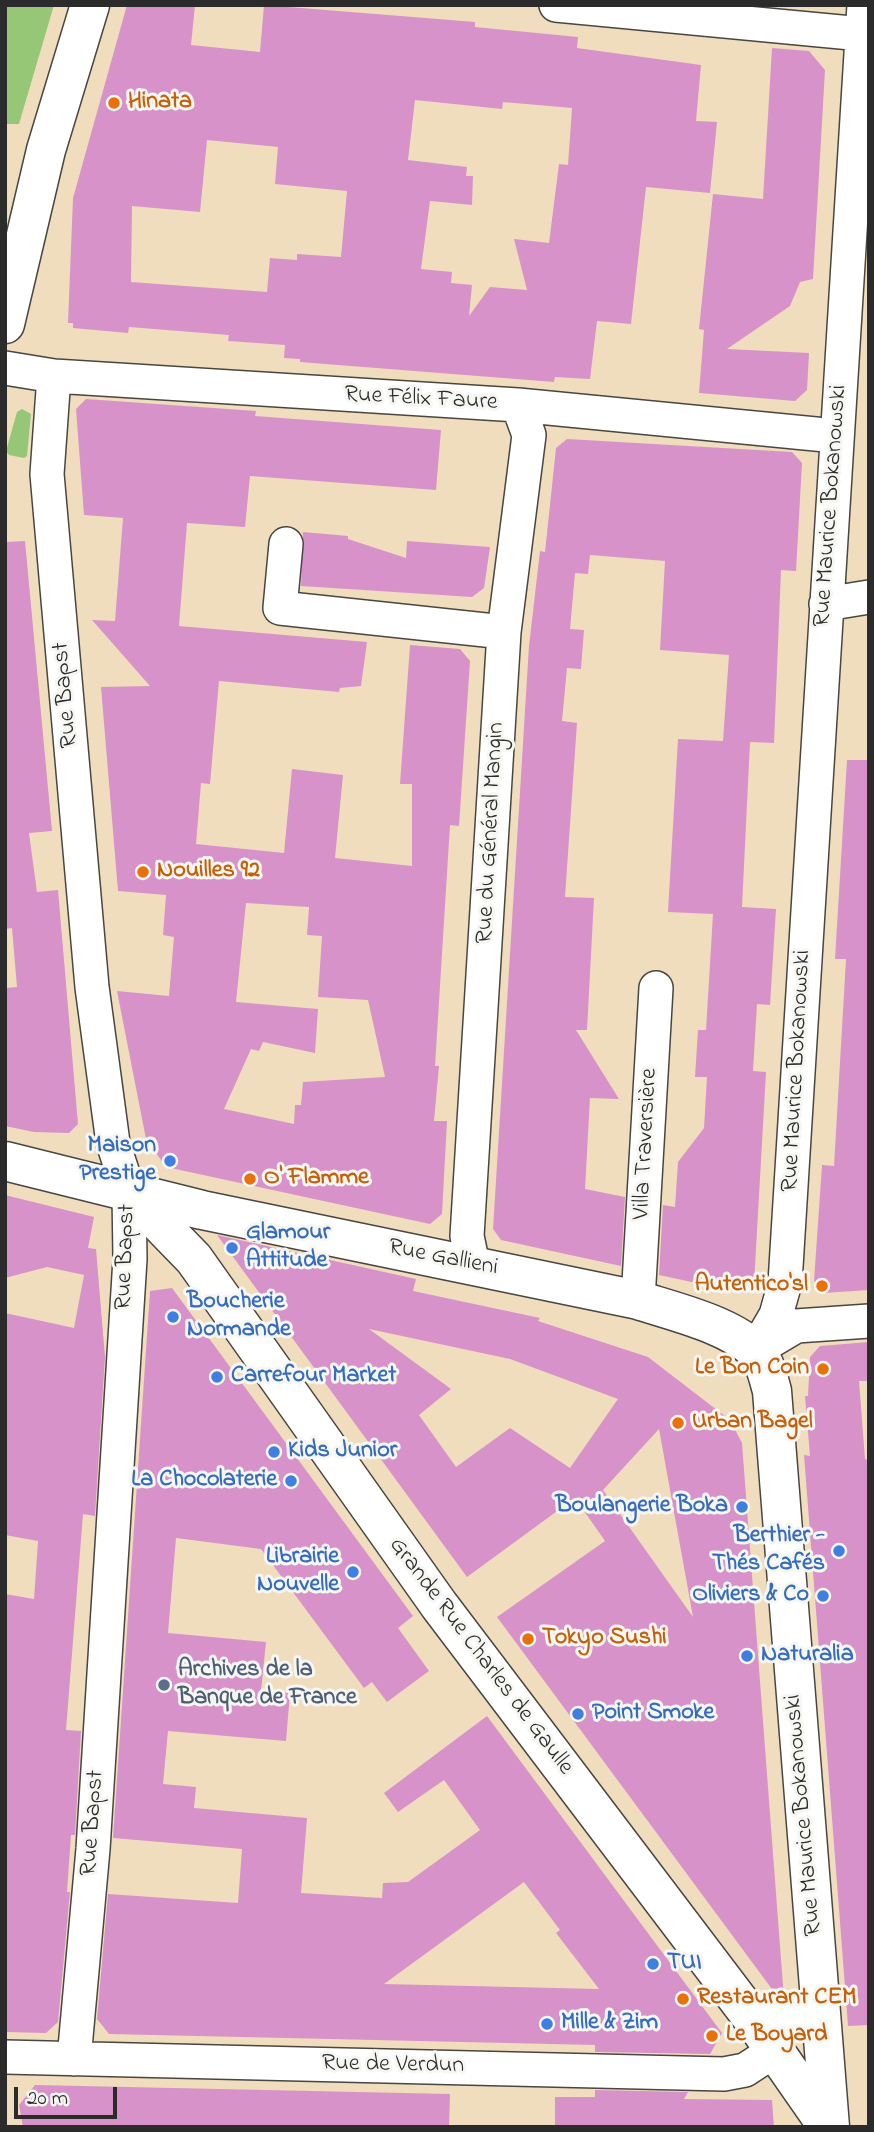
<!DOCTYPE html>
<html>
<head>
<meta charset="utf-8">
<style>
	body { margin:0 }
	#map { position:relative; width:874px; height:2132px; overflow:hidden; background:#f0ddbd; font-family:"Indie Flower",sans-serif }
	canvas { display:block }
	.frame { position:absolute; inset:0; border:7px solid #2b2b2b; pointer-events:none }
	.scale { position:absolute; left:14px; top:2087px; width:103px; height:32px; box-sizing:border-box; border:4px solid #2b2b2b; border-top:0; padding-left:9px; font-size:21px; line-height:24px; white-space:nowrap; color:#2b2b2b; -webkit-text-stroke:5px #f6f6f2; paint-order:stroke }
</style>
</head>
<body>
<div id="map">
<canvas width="874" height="2132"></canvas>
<div class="frame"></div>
<div class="scale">20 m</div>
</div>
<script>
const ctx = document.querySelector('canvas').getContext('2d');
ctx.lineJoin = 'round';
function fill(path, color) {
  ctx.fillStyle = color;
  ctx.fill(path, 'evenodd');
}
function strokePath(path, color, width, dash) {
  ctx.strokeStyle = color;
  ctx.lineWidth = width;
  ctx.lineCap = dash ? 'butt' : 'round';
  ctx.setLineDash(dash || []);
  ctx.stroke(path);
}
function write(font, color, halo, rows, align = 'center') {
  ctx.font = font + ' "Indie Flower",sans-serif';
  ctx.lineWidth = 6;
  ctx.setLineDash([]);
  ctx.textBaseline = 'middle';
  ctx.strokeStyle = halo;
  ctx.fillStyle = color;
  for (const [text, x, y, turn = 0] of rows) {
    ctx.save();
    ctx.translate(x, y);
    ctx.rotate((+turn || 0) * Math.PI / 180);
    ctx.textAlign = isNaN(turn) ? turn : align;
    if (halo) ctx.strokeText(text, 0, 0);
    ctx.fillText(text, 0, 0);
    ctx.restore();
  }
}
const green = new Path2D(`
	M5 5H54L19 124H5Z
	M22 409 31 414 27 456 24 458 9 455 6 451 17 412Z`);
const building = new Path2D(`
	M127 5H195L191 45 260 52 264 5 475 22V27L578 37 577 48 701 65 696 121 717 122 710 193 646 187 631 324 597 321 590 379 555 377 554 382 300 362V359L284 358 285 345 228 341 229 335 129 327 128 333 73 328V323H68L73 198ZM415 100 502 109 503 102 572 108 568 165 559 164 549 243 514 239 527 290 490 287 469 316 472 285 451 283 452 272 421 269 430 201 472 205 473 176H466L467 167 408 160ZM207 140 278 147 275 184 347 191 341 257 297 254V260L270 258 267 292 131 282 132 206 200 212Z
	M772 48 809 51 825 70 813 279 800 282 790 306 727 349 809 353 807 390 795 401 699 393 704 330 699 329 713 194 763 199Z
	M86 399 256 411 255 416 441 430 436 490 250 476 245 527 187 523 179 626 367 642 361 686 340 688 339 692 219 681 210 784 201 783 196 844 284 853 292 769 343 775 335 858 412 866V784H400L410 645 460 649 470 661 459 826 450 825 435 1066H439L434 1121H447L442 1214 430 1224 166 1167 146 1139 117 991 169 996 174 937 163 935 166 895 118 891 101 687 150 686 92 620 115 621 123 518 84 515 76 409ZM246 903 309 907 307 935 322 936 318 997 368 1000 385 1077 303 1082 301 1105H295L294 1124 224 1109 251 1049 259 1051 263 1042 315 1053 318 1009 236 1002Z
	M567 439 792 452 802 463 796 571 781 570 774 743 750 742 742 907 776 909 770 1005 757 1004 753 1071 766 1072 754 1284 743 1293 659 1275 663 1205 675 1207 678 1162 704 1128 707 1077H695L698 1030H706L713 914 668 912 678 739 723 741 729 655 660 650 665 561 590 555 588 574 575 573 570 629 584 630 581 669 567 668 562 721 577 723 565 897 594 898 587 1030H576L619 1099 590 1098 585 1189 625 1197 621 1266 501 1240 493 1229 529 646 540 551 545 552 556 448Z
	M303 532 348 536V539L406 558 407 541 490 547 484 588 472 597 301 586Z
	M25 541 52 831 29 833 37 892 58 890 78 1124 69 1133 34 1132 5 1126V988L17 987 12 928 5 929V542Z
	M847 760H869V1290L824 1293 814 1281 822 1165 834 1166 846 959H835Z
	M5 1195 94 1217 88 1248 96 1249 105 1357 95 1516 83 1514 66 1730 81 1731 75 1835H71L67 1892H70L58 2022 46 2033 5 2032V1594L34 1599 38 1541 5 1535V1313L74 1328 84 1275 47 1267 5 1278Z
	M217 1235 416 1279 413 1291 540 1318 538 1321 648 1357 730 1420 742 1443 784 1999 780 2000 497 1617 605 1541 575 1498 467 1577ZM369 1329 510 1359 618 1399 570 1468 510 1428 456 1467 419 1415 451 1389ZM659 1429 693 1617 603 1490Z
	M172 1288 413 1616 398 1628 429 1671 387 1702 372 1682 364 1688 261 1549 176 1538 168 1633 266 1642 261 1691 290 1693 286 1741 168 1731 163 1784 196 1787 194 1808 307 1818 301 1893 382 1898 383 1883 408 1882 480 1830 444 1780 398 1812 384 1793 487 1716 722 2033 710 2054 595 2052V2045L109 2034 97 2019 108 1894 238 1903 242 1849 113 1838 150 1291ZM524 1882 560 1930 556 1933 599 1989 384 1984Z
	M869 1342V1381H859L865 1459 869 1460V2025L848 2026 804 1455 810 1456 805 1396H808L810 1357 820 1346Z
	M35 2085 450 2094 449 2127H23L19 2105Z
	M595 2090 688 2092 684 2099 772 2100 774 2127H555V2097H595Z`);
const minor = new Path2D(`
	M556 5 862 34
	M5 368 54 376 518 405 836 436
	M54 376 47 474 92 987 113 1143 129 1192 130 1259 93 1849 74 2059
	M286 544 280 608 504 632
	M826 604 869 597
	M473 1265 467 1236 504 632 529 435 518 405
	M638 1300 656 988
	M759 1348 796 1326 869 1321
	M755 1351 776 1315 785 1283 864 5
	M752 2018C781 2027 801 2016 820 1993
	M5 2057 724 2074 745 2070 774 2051`);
const major = new Path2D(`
	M5 324 46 150 90 5
	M5 1161 202 1210 638 1300C672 1311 728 1324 755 1350 765 1360 768 1377 772 1391L830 2127
	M129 1192 194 1259 439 1605 752 2018 828 2127`);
const markers = [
	[114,103,7,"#e8710a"],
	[143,872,7,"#e8710a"],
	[170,1161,7,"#3f7fe0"],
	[250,1179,7,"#e8710a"],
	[232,1248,7,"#3f7fe0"],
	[822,1286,7,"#e8710a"],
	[173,1317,7,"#3f7fe0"],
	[823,1369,7,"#e8710a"],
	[217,1377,7,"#3f7fe0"],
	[678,1423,7,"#e8710a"],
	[274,1452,7,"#3f7fe0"],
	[291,1481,7,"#3f7fe0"],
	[742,1507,7,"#3f7fe0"],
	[839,1551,7,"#3f7fe0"],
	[353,1572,7,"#3f7fe0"],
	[823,1596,7,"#3f7fe0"],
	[528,1639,7,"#e8710a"],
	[747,1656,7,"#3f7fe0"],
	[164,1685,7,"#5c6f8a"],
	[578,1714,7,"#3f7fe0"],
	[653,1964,7,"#3f7fe0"],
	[683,1999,7,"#e8710a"],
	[547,2024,7,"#3f7fe0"],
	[712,2036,7,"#e8710a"]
];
const foodNames = [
	["Hinata",128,103],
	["Nouilles 92",157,872],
	["O' Flamme",264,1179],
	["Autentico'sl",808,1286,"right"],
	["Le Bon Coin",809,1369,"right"],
	["Urban Bagel",692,1423],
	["Tokyo Sushi",542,1639],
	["Restaurant CEM",697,1999],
	["Le Boyard",726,2036]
];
const streetNames = [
	["Rue Félix Faure",421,400,3],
	["Rue Maurice Bokanowski",832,506,-86],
	["Rue Bapst",67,695,-95],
	["Rue du Général Mangin",492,833,-87],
	["Rue Maurice Bokanowski",798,1071,-87],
	["Villa Traversière",647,1144,-87],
	["Rue Bapst",127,1257,-88],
	["Rue Gallieni",443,1259,11],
	["Grande Rue Charles de Gaulle",480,1657,53],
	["Rue Maurice Bokanowski",805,1815,-95],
	["Rue Bapst",94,1823,-86],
	["Rue de Verdun",393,2066,1]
];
const shopNames = [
	["Maison",156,1147,"right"],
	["Prestige",156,1175,"right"],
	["Glamour",246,1234],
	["Attitude",246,1262],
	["Boucherie",187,1303],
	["Normande",187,1331],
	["Carrefour Market",231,1377],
	["Kids Junior",288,1452],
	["La Chocolaterie",277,1481,"right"],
	["Boulangerie Boka",728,1507,"right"],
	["Berthier -",825,1537,"right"],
	["Thés Cafés",825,1565,"right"],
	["Librairie",339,1558,"right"],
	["Nouvelle",339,1586,"right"],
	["Oliviers & Co",809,1596,"right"],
	["Naturalia",761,1656],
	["Point Smoke",592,1714],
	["TUI",667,1964],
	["Mille & Zim",561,2024]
];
const serviceNames = [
	["Archives de la",178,1671],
	["Banque de France",178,1699]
];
fill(green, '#95c777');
fill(building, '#d793c9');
strokePath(minor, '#494641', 36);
strokePath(major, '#494641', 41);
strokePath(minor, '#fff', 33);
strokePath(major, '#fff', 38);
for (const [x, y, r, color] of markers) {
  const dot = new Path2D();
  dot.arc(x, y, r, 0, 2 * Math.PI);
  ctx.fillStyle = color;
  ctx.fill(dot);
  strokePath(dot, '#f6f6f2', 2.5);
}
write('bold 24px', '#c56008', '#f6f6f2', foodNames, 'left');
write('24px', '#2b2b2b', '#f6f6f2', streetNames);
write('bold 24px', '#366cbe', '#f6f6f2', shopNames, 'left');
write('bold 24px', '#4e5e75', '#f6f6f2', serviceNames, 'left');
</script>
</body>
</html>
